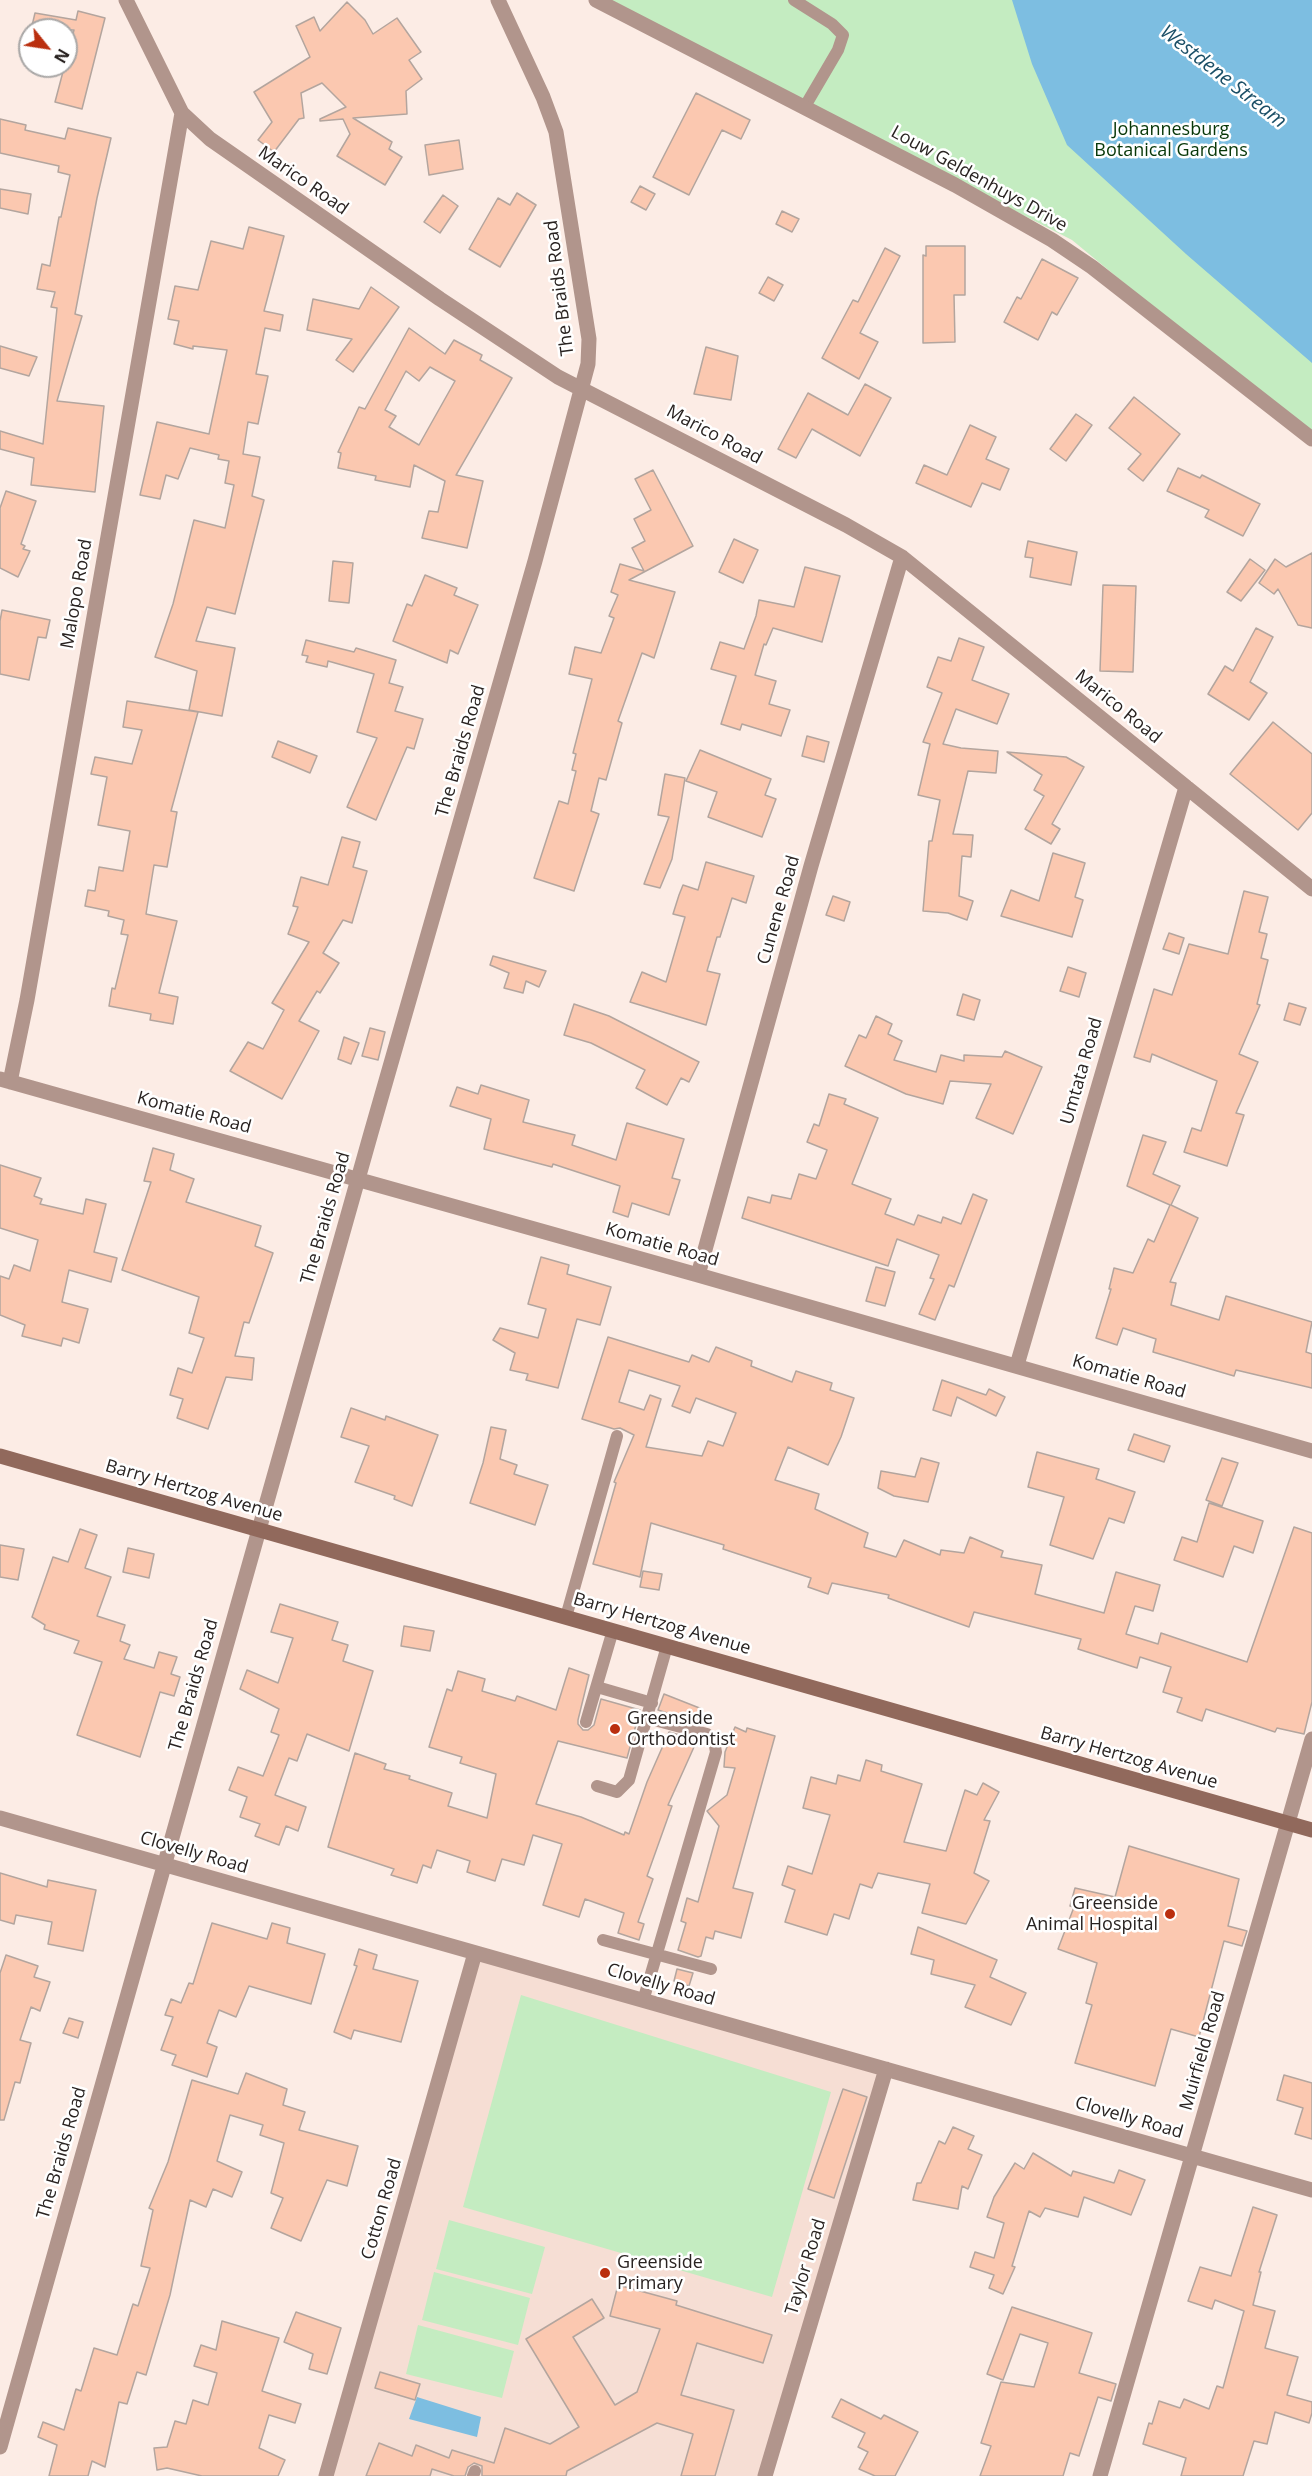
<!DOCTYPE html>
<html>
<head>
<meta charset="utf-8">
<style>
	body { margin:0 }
	#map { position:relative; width:1312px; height:2476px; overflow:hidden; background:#fcece5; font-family:"Open Sans",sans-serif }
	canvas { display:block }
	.north { position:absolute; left:18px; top:18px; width:60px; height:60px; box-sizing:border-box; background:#fff; border:2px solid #a9a7a6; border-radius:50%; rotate:120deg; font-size:16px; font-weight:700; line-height:24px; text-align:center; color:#292321 }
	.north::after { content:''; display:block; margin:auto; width:21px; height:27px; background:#ba2f0f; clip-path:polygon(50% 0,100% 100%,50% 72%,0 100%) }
</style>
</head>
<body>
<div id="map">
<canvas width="1312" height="2476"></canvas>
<div class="north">N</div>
</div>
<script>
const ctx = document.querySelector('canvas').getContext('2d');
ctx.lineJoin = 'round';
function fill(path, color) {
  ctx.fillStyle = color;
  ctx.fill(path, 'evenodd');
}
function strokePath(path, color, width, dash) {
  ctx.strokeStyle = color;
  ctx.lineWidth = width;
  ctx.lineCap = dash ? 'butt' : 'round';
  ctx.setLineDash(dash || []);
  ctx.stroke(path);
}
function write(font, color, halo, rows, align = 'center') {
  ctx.font = font + ' "Open Sans",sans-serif';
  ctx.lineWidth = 5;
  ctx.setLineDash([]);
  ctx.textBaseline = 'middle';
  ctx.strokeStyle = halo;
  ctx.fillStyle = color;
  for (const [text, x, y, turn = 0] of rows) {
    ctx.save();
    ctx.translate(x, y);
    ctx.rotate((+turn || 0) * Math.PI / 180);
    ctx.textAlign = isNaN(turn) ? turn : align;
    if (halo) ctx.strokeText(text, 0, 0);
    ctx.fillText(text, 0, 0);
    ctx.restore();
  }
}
const built = new Path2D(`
	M475 1953 886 2069 765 2476H326Z`);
const green = new Path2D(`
	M600 0H1312V438L1072 240Z
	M521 1995 831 2092 772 2297 463 2207Z
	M449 2220 545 2247 532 2294 436 2269Z
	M434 2272 530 2298 518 2345 422 2320Z
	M418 2325 514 2351 502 2398 406 2374Z`);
const water = new Path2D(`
	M1012 0H1312V363L1186 254 1067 145 1032 64Z
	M417 2397 481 2417 477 2437 409 2419Z`);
const building = new Path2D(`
	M347 2 365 20 373 34 397 18 421 52 409 60 422 79 406 91 407 114 353 118 392 142 389 149 402 157 385 185 337 156 350 134 343 119 320 121V119L346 107 322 83 301 93 304 118 299 119 274 152 258 140 272 122 254 92 310 57 296 26 314 17 320 31Z
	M78 11 105 18 82 109 55 102 74 30H31L35 13 76 20Z
	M696 93 750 120 741 139 722 130 689 195 653 177Z
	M0 119 26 125 25 130 65 139 68 128 111 138 97 198 75 314 82 316 57 401 104 406 95 492 31 485 34 458 0 449V431L43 444 57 308 51 307 55 292 37 289 42 264 50 266 59 217H61L70 175 58 172 59 166 0 153Z
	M459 140 463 169 429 175 425 145Z
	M640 186 655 194 646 210 631 202Z
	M0 189 31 194 28 214 0 208Z
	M517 193 536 205 500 267 469 249 498 198 510 205Z
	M443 195 458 206 440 233 424 222Z
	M782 211 799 219 792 232 776 224Z
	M249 227 284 236 264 311 283 315 280 331 265 328 256 374 268 376 258 424 248 422 243 454 260 457 252 496 264 500 235 614 207 607 196 641 235 648 222 716 189 710 197 671 155 657 173 604 194 520 225 528 234 485 225 483 229 461 218 459 219 455 190 448 178 479 166 475 160 499 140 495 157 422 209 434 227 350 193 346V349L174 344 179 321 168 319 175 286 198 290 211 241 243 249Z
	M926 246H965V295H954L955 342 923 343V255L926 256Z
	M885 248 900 256 860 333 878 342 859 379 822 358 853 300 858 302Z
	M1042 259 1078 278 1057 315 1052 312 1038 340 1004 322 1017 297 1021 299Z
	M768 277 783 285 774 301 759 293Z
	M371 287 399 307 353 372 336 360 352 339 307 330 313 299 359 309Z
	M409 328 445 354 454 340 482 355 480 360 512 378 456 475 483 481 467 548 422 538 429 511 438 512 445 481 414 465 410 487 375 480 376 476 338 468 341 453 338 452 359 407 365 409ZM430 367 455 381 419 445 389 427 396 416 385 410 406 371 419 381Z
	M0 346 37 357 29 376 0 368Z
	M706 347 738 356 731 400 694 394Z
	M865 384 891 398 860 456 812 429 796 458 778 449 808 393 848 415Z
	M1134 397 1180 434 1143 481 1128 469 1141 454 1109 428Z
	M1076 414 1092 425 1066 461 1050 449Z
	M970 425 996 437 986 459 1009 469 1000 490 982 483 971 507 916 483 924 465 947 475Z
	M1178 468 1200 478 1202 475 1260 504 1243 536 1205 517 1209 510 1167 491Z
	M653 470 693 546 629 580 675 592 654 658 642 653 618 721 622 723 606 780 599 778 591 811 599 814 574 891 534 878 559 801 568 804 576 771 572 770 576 754 573 753 592 679 569 674 575 647 601 653 614 618 609 616 618 595 611 592 620 564 644 571 632 548 645 541 634 519 651 510 635 479Z
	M6 491 36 501 21 544 25 546 23 549 30 551 18 577 0 568V508Z
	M734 539 758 550 743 583 719 572Z
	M1028 541 1077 552 1071 585 1030 577 1033 558 1025 557Z
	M1312 553V628L1298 625 1278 589 1274 594 1259 583 1275 559 1286 567Z
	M1250 559 1265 570 1241 601 1227 592Z
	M333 561 353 563 349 603 329 601Z
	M805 567 840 576 822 642 773 628 766 645 764 644 755 675 776 681 769 704 790 710 781 736 742 724 740 730 721 724 736 676 711 669 720 642 744 649 756 616 759 600 794 607Z
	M425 575 457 588 454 595 478 605 458 654 450 650 447 663 393 641 407 604 412 606Z
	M1103 585 1136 586 1133 672 1100 671Z
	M2 610 50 620 46 638 38 637 29 680 0 674V621Z
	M1256 628 1273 637 1250 682 1267 693 1249 720 1208 694 1225 666 1233 671Z
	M959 638 984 647 972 680 1009 694 997 724 956 709 943 744 961 748 998 751 996 773 968 771 953 834 973 835 971 857 962 856 959 896 973 901 967 920 948 913 923 911 929 841H932L940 800 918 795 930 744 923 742 942 693 927 687 938 657 951 661Z
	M306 640 354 652 356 648 396 660 389 683 403 687 395 711 423 719 414 749 407 747 376 820 347 807 377 738 357 732 374 674 328 661 327 667 306 662 308 656 302 655Z
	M127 701 198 712 171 811 177 812 167 867 154 865 146 914 177 921 159 993 178 997 173 1024 150 1020 151 1014 109 1006 112 988 115 989 128 935 121 934 124 920 108 916 109 911 85 906 88 890 95 891 99 867 123 871 130 831 98 825 107 777 91 774 95 757 132 764 142 730 123 727Z
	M1273 722 1312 754V813L1298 830 1230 774Z
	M807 736 829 742 824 762 802 756Z
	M278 741 317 756 310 773 272 757Z
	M700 750 771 779 765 795 776 799 762 837 708 817 717 792 686 781Z
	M1007 752 1066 757 1084 767 1052 824 1060 829 1051 844 1025 829 1044 796 1034 790 1042 775Z
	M665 774 685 778 672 859 660 888 644 884 669 817 658 815Z
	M342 837 360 842 353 867 367 871 352 923 343 920 323 953 339 963 320 993 317 991 299 1021 319 1031 282 1099 230 1071 248 1042 263 1049 284 1010 272 1003 309 942 288 934 298 907 293 906 301 877 328 885Z
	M1053 853 1085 863 1075 897 1083 900 1072 937 1001 916 1011 890 1039 901Z
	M706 862 754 876 746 903 732 898 720 937H717L707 971 720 974 706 1025 630 1002 642 972 666 982 685 917 673 914 679 895 683 885 698 890Z
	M1244 891 1268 897 1259 932 1267 934 1261 958 1268 960 1257 1004 1260 1005 1239 1054 1258 1062 1236 1113 1244 1115 1227 1166 1184 1152 1192 1128 1201 1131 1217 1081 1152 1054 1150 1062 1134 1057 1154 989 1172 995 1189 944 1228 954Z
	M833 896 850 902 844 921 826 915Z
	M1169 933 1184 938 1179 954 1163 949Z
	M493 956 546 971 539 987 526 981 523 993 504 988 509 973 490 965Z
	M1068 967 1086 973 1079 997 1060 991Z
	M963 994 980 1000 974 1020 957 1015Z
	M1289 1003 1306 1008 1300 1025 1284 1020Z
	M574 1004 609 1016 699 1062 689 1082 681 1078 667 1105 636 1088 645 1070 591 1043 564 1035Z
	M876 1016 892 1024 888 1034 902 1041 894 1060 936 1072 941 1055 964 1061V1055L1002 1057 1005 1051 1042 1067 1013 1134 976 1118 991 1084 950 1081 943 1104 906 1094 845 1066 859 1035 866 1038Z
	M370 1028 385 1032 378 1060 362 1056Z
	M344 1037 359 1043 351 1064 338 1059Z
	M481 1085 529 1100 523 1122 575 1135 572 1145 616 1160 627 1123 684 1139 672 1178 680 1180 669 1215 632 1203 628 1217 613 1212 620 1186 553 1164 552 1167 484 1149 491 1119 450 1106 457 1087 478 1094Z
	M829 1094 846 1099 844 1104 878 1118 852 1184 891 1199 885 1214 914 1225 918 1215 941 1223 943 1217 961 1224 973 1194 987 1200 954 1287 949 1285 935 1320 919 1314 934 1279 930 1278 939 1255 897 1239 888 1266 742 1218 748 1197 770 1203 772 1195 791 1199 799 1174 816 1179 827 1150 807 1142 814 1124 819 1126Z
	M1143 1135 1166 1142 1153 1174 1180 1186 1171 1205 1198 1218 1170 1282 1176 1283 1171 1305 1219 1320 1226 1296 1312 1322 1306 1352 1312 1354V1388L1236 1370 1234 1376 1153 1352 1156 1339 1123 1328 1117 1345 1096 1338 1111 1289H1109L1114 1268 1133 1273 1148 1239 1154 1242 1170 1205 1127 1186Z
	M153 1148 174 1154 170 1170 194 1179 186 1202 261 1226 255 1246 273 1253 249 1323 244 1322 235 1356 254 1358 252 1380 226 1377 208 1429 177 1418 183 1399 170 1395 178 1368 192 1373 204 1338 189 1333 199 1297 122 1270 151 1182 144 1181Z
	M0 1165 41 1178 34 1196 42 1199 40 1204 83 1214 86 1199 106 1204 94 1252 117 1258 111 1282 69 1270 62 1302 88 1309 79 1343 63 1338 61 1346 22 1336 25 1325 0 1315V1276L9 1279 14 1265 30 1271 38 1240 0 1228Z
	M541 1257 569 1265 567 1274 611 1287 600 1325 577 1319 558 1388 526 1380 528 1374 510 1370 515 1353 493 1340 500 1328 538 1338 546 1309 528 1304Z
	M876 1267 895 1272 885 1306 866 1301Z
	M608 1337 689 1362 692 1355 709 1362 716 1347 752 1361 751 1366 792 1382 796 1371 832 1383 830 1390 854 1398 841 1437 828 1465 788 1447 775 1480 819 1494 815 1509 868 1533 864 1547 896 1557 904 1540 940 1555 941 1550 964 1553 970 1537 1003 1551 1001 1557 1042 1565 1035 1594 1104 1613 1116 1572 1160 1585 1153 1611 1135 1606 1126 1634 1158 1644 1161 1633 1247 1662 1294 1527 1312 1533V1702L1304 1734 1277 1728 1275 1732 1206 1709 1202 1721 1177 1712 1182 1698 1163 1692 1171 1667 1140 1657 1137 1668 1078 1649 1081 1639 974 1612 969 1627 888 1598 889 1595 832 1583 828 1594 808 1587 811 1578 723 1549 724 1545 651 1523 640 1577 593 1564 616 1483 614 1482 634 1435 620 1428 614 1429 582 1419ZM629 1370 680 1386 672 1406 690 1413 696 1398 736 1413 723 1446 708 1441 702 1456 646 1447 661 1399 650 1395 644 1410 619 1402Z
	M942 1380 986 1395 989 1389 1005 1397 996 1416 957 1397 951 1416 933 1410Z
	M351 1408 385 1420 386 1416 438 1435 412 1506 394 1499 395 1496 355 1482 369 1446 341 1437Z
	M491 1427 506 1430 500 1459 517 1465 514 1474 548 1485 535 1525 470 1503 483 1463Z
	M1134 1434 1170 1446 1164 1462 1128 1450Z
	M1037 1452 1099 1469 1096 1479 1135 1492 1124 1523 1109 1518 1093 1559 1050 1545 1064 1497 1028 1487Z
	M921 1458 939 1463 928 1502 894 1496 878 1488 881 1471 915 1477Z
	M1222 1458 1238 1463 1222 1506 1206 1500Z
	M1209 1503 1263 1521 1253 1553 1234 1546 1223 1577 1174 1560 1182 1537 1197 1542Z
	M80 1529 97 1535 85 1568 111 1577 97 1616 125 1625 120 1641 130 1645 124 1659 154 1668 159 1652 177 1657 171 1674 180 1677 174 1696 160 1692 140 1757 77 1735 102 1662 74 1653 79 1641 44 1629 45 1625 32 1617 53 1557 68 1562Z
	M0 1545 24 1549 18 1580 0 1577Z
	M128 1548 154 1554 149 1578 123 1572Z
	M643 1571 662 1574 659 1590 640 1587Z
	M280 1604 338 1622 332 1640 348 1645 343 1661 373 1671 349 1751 307 1734 297 1761 289 1758 275 1795 306 1807 298 1831 286 1826 279 1845 255 1836 260 1824 240 1817 247 1797 229 1790 238 1767 263 1776 279 1735 271 1732 279 1709 240 1689 247 1670 278 1683 293 1638 271 1632Z
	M404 1626 434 1631 430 1651 401 1646Z
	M569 1668 589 1675 578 1720V1724L583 1730H588L594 1725 601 1699 640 1710 627 1758 558 1741 536 1804 581 1817 624 1835 625 1832 629 1834 647 1782 669 1732 690 1738 688 1744 694 1747 668 1805 672 1806 647 1876 653 1879 638 1922 644 1924 639 1940 618 1933 624 1913 585 1899 579 1917 543 1905 562 1844 533 1835 524 1865 502 1859 495 1881 467 1872 470 1861 437 1850 431 1868 423 1865 417 1883 391 1875 394 1869 328 1847 355 1753 386 1764 384 1769 410 1776 409 1779 452 1793 448 1806 487 1818 496 1774 460 1763 462 1757 429 1747 447 1689 452 1691 458 1671 485 1679 482 1691 515 1701 517 1696 556 1710Z
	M664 1694 702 1709 697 1723 658 1710Z
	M735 1727 746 1732 747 1728 775 1736 733 1888 753 1893 741 1938 715 1931 713 1939 706 1937 701 1956 698 1957 678 1950 686 1923 681 1921 687 1898 698 1902 719 1826 707 1811 727 1795 735 1768 724 1767 725 1752Z
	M866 1760 882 1765 881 1771 922 1784 904 1842 946 1851 965 1790 977 1795 983 1783 999 1792 984 1820 990 1821 974 1873 989 1881 966 1924 922 1913 930 1884 878 1873 872 1888 860 1884 849 1919 834 1914 827 1935 785 1922 795 1890 782 1885 788 1866 812 1874 830 1815 803 1808 811 1777 836 1784 838 1775 860 1781Z
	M1129 1846 1239 1879 1228 1926 1247 1931 1242 1946 1224 1941 1199 2037 1171 2029 1155 2086 1075 2063 1092 2005 1086 2003 1097 1963 1058 1949 1074 1907 1070 1906 1075 1888 1115 1897Z
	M0 1873 47 1887 48 1880 96 1890 83 1951 48 1944 52 1922 16 1915 14 1924 0 1920Z
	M212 1923 267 1939 272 1923 290 1928 287 1943 325 1954 311 2004 249 1986 236 2017 219 2010 207 2043 217 2047 207 2077 172 2065 176 2055 161 2050 173 2017 165 2015 171 1999 181 2003 189 1983 193 1984Z
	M918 1927 997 1960 990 1977 1026 1993 1011 2025 965 2007 975 1985 931 1974 934 1960 911 1954Z
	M359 1949 377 1955 373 1969 418 1981 401 2042 354 2030 351 2039 334 2032 357 1966 354 1965Z
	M6 1955 38 1966 34 1977 50 1982 40 2011 31 2007 20 2040 31 2043 20 2083 15 2082 4 2120H0V1973Z
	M677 1969 693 1973 689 1986 674 1981Z
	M69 2018 83 2022 78 2038 63 2033Z
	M246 2073 287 2089 283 2105 305 2112 299 2130 358 2146 347 2186 327 2180 301 2241 271 2228 283 2198 271 2193 284 2143 260 2135 263 2125 230 2115 217 2161 242 2172 232 2197 213 2189 206 2207 190 2200 170 2295 146 2375 137 2372 127 2404 119 2402 105 2467 92 2461 88 2476H49L57 2445 38 2437 43 2422 64 2430 76 2389 81 2391 94 2348 117 2355 133 2304 138 2306 150 2268 141 2266 153 2210 149 2208 168 2162 192 2080 238 2094Z
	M1284 2075 1312 2083V2139L1295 2134 1303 2108 1277 2100Z
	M843 2089 867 2097 834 2198 808 2189Z
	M953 2127 974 2136 968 2149 982 2155 968 2189 962 2186 958 2209 913 2200 917 2183H921L939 2141 945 2144Z
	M1033 2153 1071 2176 1073 2171 1114 2183 1119 2170 1145 2180 1131 2215 1084 2197 1078 2217 1045 2208 1040 2217 1029 2211 1012 2266 1015 2267 1003 2294 989 2288 994 2275 970 2267 975 2252 994 2258 1004 2223 987 2217 994 2197 1015 2163 1024 2169Z
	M1253 2207 1277 2215 1259 2272H1261L1253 2305 1275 2311 1265 2348 1298 2357 1287 2395 1312 2402V2413L1309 2423 1275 2412 1267 2444 1254 2441 1243 2476H1181L1186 2458 1143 2444 1149 2423 1152 2424 1159 2401 1180 2408 1184 2399 1209 2409 1217 2386 1223 2388 1244 2311 1215 2300 1212 2309 1188 2301 1200 2267 1231 2276Z
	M618 2285 677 2301 676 2305 772 2335 763 2363 697 2343 681 2395 734 2410 715 2476H681L693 2434 657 2423 567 2471 566 2476H482V2466L474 2463 468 2467 465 2476H454L432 2469 430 2476H366L379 2443 412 2456 416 2445 449 2458 452 2450 494 2463 505 2428 550 2444 579 2427 526 2339 592 2299 604 2318 573 2337 615 2405 637 2392 660 2329 610 2316Z
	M1012 2307 1092 2333 1079 2373 1116 2384 1111 2401 1098 2397 1079 2456 1070 2453 1063 2476H980L991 2446 981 2443 1001 2382 1034 2387 1048 2343 1020 2334 1003 2380 987 2374Z
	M296 2312 341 2328 327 2374 309 2369 313 2354 284 2342Z
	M222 2321 279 2338 262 2391 301 2404 295 2423 269 2415 259 2448 285 2460 278 2476H202L167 2468 157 2470 154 2448 167 2447 175 2421 186 2424 193 2400 208 2405 217 2373 194 2366 201 2345 216 2350Z
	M380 2372 420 2384 415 2400 375 2388Z
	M841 2399 881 2419 884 2415 918 2432 895 2476H875L859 2469 868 2452 858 2447 865 2433 832 2417Z`);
const service = new Path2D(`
	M794 0 832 24 843 35 838 50 804 108
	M566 1617 617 1436
	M597 1687 652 1703
	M586 1722 613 1630
	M597 1786 617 1792 629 1780 667 1646
	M603 1940 711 1969
	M643 2001 716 1752 714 1741 707 1734 658 1721
	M473 2476 475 2471`);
const minor = new Path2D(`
	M126 0 182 113 210 139 440 299 558 377 846 525 902 557 1312 889
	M596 0 955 185 1052 240 1092 267 1312 439
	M0 1079 698 1275 1312 1451
	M10 1082 27 1000 182 113
	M698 1275 811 866 902 557
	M1017 1365 1186 787
	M0 1818 1312 2190
	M0 2447 371 1133 535 561 588 364 589 339 556 132 543 97 498 0
	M326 2476 475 1953
	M765 2476 886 2069
	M1100 2476 1312 1739`);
const secondary = new Path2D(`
	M0 1456 1312 1830`);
const markers = [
	[615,1729,6,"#ba2f0f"],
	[1170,1914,6,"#ba2f0f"],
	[605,2273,6,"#ba2f0f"]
];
const parkNames = [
	["Johannesburg",1171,130],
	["Botanical Gardens",1171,151]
];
const streetNames = [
	["Louw Geldenhuys Drive",979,179,29],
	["Marico Road",303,181,35],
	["The Braids Road",560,288,-97],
	["Marico Road",714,435,28],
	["Malopo Road",77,594,-80],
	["Marico Road",1118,707,39],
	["The Braids Road",461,751,-74],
	["Cunene Road",779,910,-74],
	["Umtata Road",1082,1071,-74],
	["Komatie Road",194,1113,15],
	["The Braids Road",326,1218,-74],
	["Komatie Road",662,1245,16],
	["Komatie Road",1129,1377,16],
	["Barry Hertzog Avenue",194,1491,16],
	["Barry Hertzog Avenue",662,1624,16],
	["The Braids Road",194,1685,-74],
	["Barry Hertzog Avenue",1129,1758,16],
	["Clovelly Road",194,1853,16],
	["Clovelly Road",661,1985,16],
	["Muirfield Road",1203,2051,-74],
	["Clovelly Road",1129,2118,16],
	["The Braids Road",62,2153,-74],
	["Cotton Road",382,2209,-74],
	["Taylor Road",806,2267,-73]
];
const poiNames = [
	["Greenside",627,1719],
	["Orthodontist",627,1740],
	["Greenside",1158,1904,"right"],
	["Animal Hospital",1158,1925,"right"],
	["Greenside",617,2263],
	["Primary",617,2284]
];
const waterNames = [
	["Westdene Stream",1223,77,38]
];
fill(built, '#f6ded4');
fill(green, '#c4ecc1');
fill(water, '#7dbee1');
fill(building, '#fbc8b0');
strokePath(building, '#b3a59e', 1.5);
strokePath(service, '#b1958c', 12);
strokePath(minor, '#b1958c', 15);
strokePath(secondary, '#91695c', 15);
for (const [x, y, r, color] of markers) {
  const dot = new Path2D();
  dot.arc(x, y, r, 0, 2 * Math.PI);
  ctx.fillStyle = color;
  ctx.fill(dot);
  strokePath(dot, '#fff', 2);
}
write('18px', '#073708', '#fff', parkNames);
write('18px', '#292321', '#fff', streetNames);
write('18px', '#292321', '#fff', poiNames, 'left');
write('italic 20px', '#1b4f67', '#fff', waterNames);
</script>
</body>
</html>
